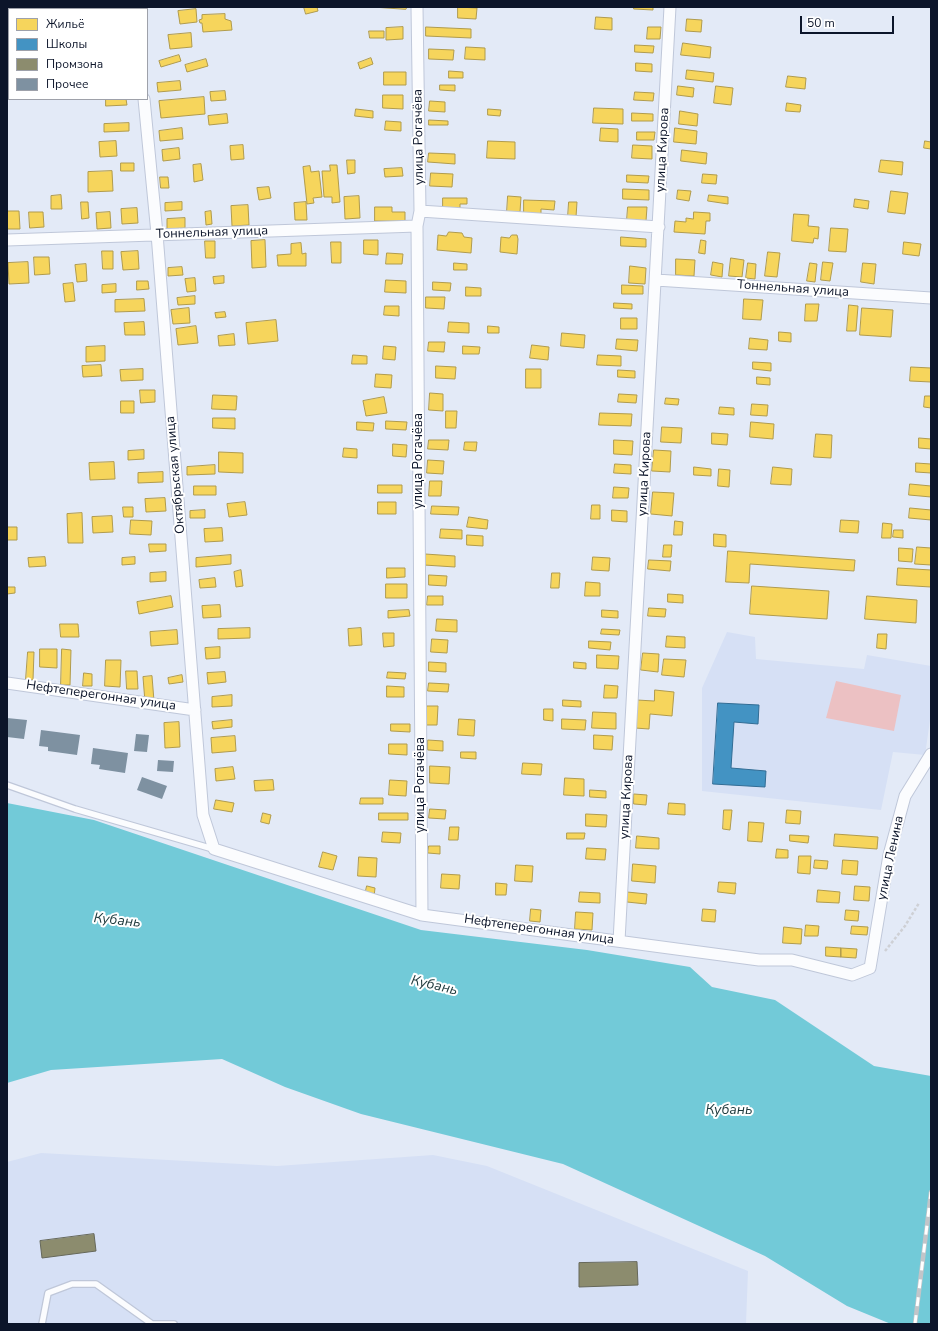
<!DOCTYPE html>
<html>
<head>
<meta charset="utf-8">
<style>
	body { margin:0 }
	#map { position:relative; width:938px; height:1331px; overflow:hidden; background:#e3eaf7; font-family:"Nunito Sans",sans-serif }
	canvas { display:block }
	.frame { position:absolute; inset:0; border:8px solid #0c152a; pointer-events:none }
	.legend { position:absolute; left:8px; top:8px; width:140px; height:92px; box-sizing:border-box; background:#fff; border:1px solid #9ea1aa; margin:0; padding:5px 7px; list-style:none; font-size:12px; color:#0c152a }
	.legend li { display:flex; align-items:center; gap:8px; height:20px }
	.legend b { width:20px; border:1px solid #9ea1aa }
	.scale { position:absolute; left:800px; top:16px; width:94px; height:18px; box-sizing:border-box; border:2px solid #0c152a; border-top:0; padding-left:5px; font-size:12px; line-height:14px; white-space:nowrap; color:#0c152a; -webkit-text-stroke:3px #fff; paint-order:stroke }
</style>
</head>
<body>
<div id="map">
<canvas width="938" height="1331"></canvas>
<div class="frame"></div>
<ul class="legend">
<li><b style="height:11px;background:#f6d55c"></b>Жильё</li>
<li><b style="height:11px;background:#4393c3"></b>Школы</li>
<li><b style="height:11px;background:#8c8c6e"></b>Промзона</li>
<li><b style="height:11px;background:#7e91a1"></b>Прочее</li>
</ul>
<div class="scale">50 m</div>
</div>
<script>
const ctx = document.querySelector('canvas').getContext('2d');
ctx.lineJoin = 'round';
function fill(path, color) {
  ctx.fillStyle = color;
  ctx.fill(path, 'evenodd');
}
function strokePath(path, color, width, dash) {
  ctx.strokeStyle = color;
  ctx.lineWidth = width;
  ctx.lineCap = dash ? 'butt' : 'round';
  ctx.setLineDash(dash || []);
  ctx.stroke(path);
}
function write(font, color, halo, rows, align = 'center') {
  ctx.font = font + ' "Nunito Sans",sans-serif';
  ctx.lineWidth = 4;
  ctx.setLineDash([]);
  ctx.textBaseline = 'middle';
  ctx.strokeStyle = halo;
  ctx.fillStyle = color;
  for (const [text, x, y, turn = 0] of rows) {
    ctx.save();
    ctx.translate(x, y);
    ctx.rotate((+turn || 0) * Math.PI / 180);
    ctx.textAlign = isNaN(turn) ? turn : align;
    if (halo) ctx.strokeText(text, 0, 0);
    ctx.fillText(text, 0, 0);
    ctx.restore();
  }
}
const built = new Path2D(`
	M727 632 755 637 756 659 864 669 867 655 931 666V713L925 755 893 752 881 810 702 791V688Z
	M41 1153 277 1166 433 1155 487 1166 748 1271 746 1324H7V1162Z`);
const green = new Path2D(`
	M836 681 901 695 894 731 826 718Z`);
const water = new Path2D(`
	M7 803 94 820 421 930 587 950 690 967 712 987 775 1000 874 1066 931 1076V1324H891L847 1306 765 1256 563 1164 361 1114 285 1087 222 1059 51 1070 7 1083Z`);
const homes = new Path2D(`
	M304 7H317L318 11 306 14Z
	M373 7H407L406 9Z
	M458 7 477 8 476 19 458 18Z
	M634 7H653V10L634 9Z
	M196 9 197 22 180 24 178 11Z
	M225 14V19L231 21 232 30 203 32 202 23H200L199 20 202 19V15Z
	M596 17 612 18V30L595 29Z
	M687 19 702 20 701 32 686 31Z
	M403 27V39L386 40V28Z
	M426 27 471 29V38L426 36Z
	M648 27H661L660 39H647Z
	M369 31H384V38H370Z
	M191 33 192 47 170 49 168 35Z
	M683 43 711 47 710 58 681 55Z
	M635 45 654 46 653 53 635 52Z
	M466 47 485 48V60L465 59Z
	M429 49 454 50 453 60 429 59Z
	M179 55 181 61 161 67 159 61Z
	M371 58 373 64 360 69 358 63Z
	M206 59 208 66 187 72 185 65Z
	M636 63 652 64V72L636 71Z
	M687 70 714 73 713 82 686 79Z
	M449 71 463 72V78H449Z
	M384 72H406V85H384Z
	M788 76 806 78 805 89 786 87Z
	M180 81 181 90 158 92 157 83Z
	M440 85H455V91L440 90Z
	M678 86 694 88 693 97 677 95Z
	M716 86 733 88 731 105 714 103Z
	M225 91 226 100 211 101 210 92Z
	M635 92 654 93 653 101 634 100Z
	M383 95H403V109L383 108Z
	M204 97 205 114 161 118 159 101Z
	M106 99H126L127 105 106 106Z
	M430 101 445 102V112L429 111Z
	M787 103 801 105 800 112 786 111Z
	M594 108 623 109V124L593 123Z
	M356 109 373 111V118L355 116Z
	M488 109 501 110 500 116 488 115Z
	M680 111 698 114 697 126 679 124Z
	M632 113 653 114V121H632Z
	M227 114 228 123 209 125 208 116Z
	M429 120 448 121V125H429Z
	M386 121 401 122V131L385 130Z
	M129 123V131L104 132V124Z
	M182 128 183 139 160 141 159 131Z
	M601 128 618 129V142L600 141Z
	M675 128 697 131 696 144 674 142Z
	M637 132H655L654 140H637Z
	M116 141 117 156 100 157 99 142Z
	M488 141 515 142V159L487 158Z
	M925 141 931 142V149L924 148Z
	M243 145 244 159 231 160 230 146Z
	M633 145 652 146V159L632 158Z
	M179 148 180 159 163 161 162 150Z
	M682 150 707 153 706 164 681 161Z
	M429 153 455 154V164L428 162Z
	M347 160H355V173L348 174Z
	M881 160 903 162 902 175 879 172Z
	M121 163H134V171H121Z
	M201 164 203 180 194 182 193 165Z
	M330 165H337L340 202 332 203V197H324L322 171H330Z
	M310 166 311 172 319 171 322 197 313 198 314 203 307 204 303 167Z
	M402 168 403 176 385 177 384 169Z
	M112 171 113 191 88 192V172Z
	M431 173 453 174 452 187 430 186Z
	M703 174 717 175 716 184 702 183Z
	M627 175 649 176 648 183 627 182Z
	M160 177H168L169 188H161Z
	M269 187 271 198 259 200 257 188Z
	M623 189 649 190V200L623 199Z
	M678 190 691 191 689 201 677 199Z
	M891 191 908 193 905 214 888 212Z
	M61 195 62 209H51V196Z
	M709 195 728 197V204L708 201Z
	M359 196 360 218 345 219 344 197Z
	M508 196 521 197 520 212H507Z
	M443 198H467V204H460V213H443Z
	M855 199 869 201 868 209 854 207Z
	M524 200 555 201 554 210 541 209V217L524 216Z
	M81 202H88L89 218 82 219Z
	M182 202V210L165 211V203Z
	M306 202 307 220H295L294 203Z
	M569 202H577L576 217H568Z
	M248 205 249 225 232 226 231 206Z
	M375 207H392V212H405V221H375Z
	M628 207H647L646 221 627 220Z
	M137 208 138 223 122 224 121 209Z
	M7 211H19L20 229H8Z
	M211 211 212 224 206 225 205 212Z
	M29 212H43L44 227 30 228Z
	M110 212 111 228 97 229 96 213Z
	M694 212 710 213V221H706L705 234 674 232 675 221 686 222V218L693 219Z
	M794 214 809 215 808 226 819 227 818 239 814 238 813 243 792 241Z
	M185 218V228L167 229V219Z
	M831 228 848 229 846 252 829 251Z
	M449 232 462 233 464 237 472 238 471 253 437 250 438 235 446 236Z
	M512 235H517L518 239 517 254 500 252 501 237 509 238Z
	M621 237 646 239V247L621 246Z
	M265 240 266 267 252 268 251 241Z
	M364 240H378V255L364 254Z
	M701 240 706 241 705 254 699 253Z
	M205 241H215V258H206Z
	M331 242H341V263H332Z
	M904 242 921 244 919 256 903 254Z
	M301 243 302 254 306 253V266H278L277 255 291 254V244Z
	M102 251H113V269H103Z
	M138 251 139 269 123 270 121 252Z
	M768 252 780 253 777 277 765 276Z
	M387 253 403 254 402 264H386Z
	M34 257H49L50 274 35 275Z
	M731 258 744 260 742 277 729 276Z
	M676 259 695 260 694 276 676 275Z
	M28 262 29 283 9 284 8 263Z
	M713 262 723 264 722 277 711 275Z
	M823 262 833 263 830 281 821 280Z
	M454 263 467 264V270H454Z
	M748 263 756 264 755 279 746 278Z
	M810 263 817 264 815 282 807 281Z
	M863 263 876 264 874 284 861 282Z
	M86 264 87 281 77 282 75 265Z
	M630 266 646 268 645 284 629 283Z
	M182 267 183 275 168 276V268Z
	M224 276V283L214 284 213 277Z
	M195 278 196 291 187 292 185 279Z
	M386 280 406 281V293L385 292Z
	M137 281H148L149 289 137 290Z
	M433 282 451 283 450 291 433 290Z
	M73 283 75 301 65 302 63 284Z
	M116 284V292L102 293V285Z
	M622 285 643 286V294H622Z
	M466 287 481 288V296H466Z
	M195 296V304L178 305 177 298Z
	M426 297H445L444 309 426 308Z
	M144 299 145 311 115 312V300Z
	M744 299 763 300 761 320 743 319Z
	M614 303 632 304V309L614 308Z
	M806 304H819L817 321H805Z
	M849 305 858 306 856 331H847Z
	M385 306H399V316L384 315Z
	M189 308 190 323 173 324 171 310Z
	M862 308 893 310 891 337 860 335Z
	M225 312 226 317 216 318 215 313Z
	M621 318H637V329H621Z
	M276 320 278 341 248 344 246 323Z
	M144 322 145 335H125L124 323Z
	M449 322 469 323V333L448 332Z
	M196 326 198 343 178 345 176 329Z
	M488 326 499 327V333H488Z
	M779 332 791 333V342L779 341Z
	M562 333 585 335 584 348 561 346Z
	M234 334 235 345 219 346 218 336Z
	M750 338 768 340 767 350 749 349Z
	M617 339 638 340 637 351 616 349Z
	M429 342H445L444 352 428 351Z
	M532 345 549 347 548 360 530 358Z
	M105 346V361L86 362V347Z
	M384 346 396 347 395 360 383 359Z
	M463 346 480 347 479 354H463Z
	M353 355 367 356V364H352Z
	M598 355 621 356V366L597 365Z
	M753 362 771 363V371L753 369Z
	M101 365 102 376 83 377 82 366Z
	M436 366 456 367 455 379 436 378Z
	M911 367 931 368V382L910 381Z
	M143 369V380L121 381 120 370Z
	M526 369H541V388H526Z
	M618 370 635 371V378L618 377Z
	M376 374 392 375 391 388 375 387Z
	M757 377 770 378V385L757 384Z
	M140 390H155V402L141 403Z
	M430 393 443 394V411L429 410Z
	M619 394 637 395 636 403 618 402Z
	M213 395 237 396 236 410 212 409Z
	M925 396H931V408L924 407Z
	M384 397 387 413 366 416 363 401Z
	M666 398 679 399 678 405 665 404Z
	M121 401H134V413H121Z
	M752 404 768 405 767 416 751 415Z
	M720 407 734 408V415L719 414Z
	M446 411H457L456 428H446Z
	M600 413 632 414 631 426 599 425Z
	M213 418H235V429L213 428Z
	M386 421 407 422 406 430 386 429Z
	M357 422 374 423 373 431 357 430Z
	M751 422 774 424 773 439 750 437Z
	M662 427 682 428 681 443 661 442Z
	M712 433 728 434 727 445 712 444Z
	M816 434 832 435 831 458 814 457Z
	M919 438 931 439V449L919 448Z
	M429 440H449L448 450 428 449Z
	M614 440 633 441 632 455 614 454Z
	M465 442H477L476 451 464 450Z
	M393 444 407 445 406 457 393 456Z
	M344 448 357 449V458L343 457Z
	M144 450V459L128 460V451Z
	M654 450 671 451 670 472 652 471Z
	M219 452 243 453V473L219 472Z
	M428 460 444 461 443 474 427 473Z
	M114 462 115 479 90 480 89 463Z
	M916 463 931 464V473L916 472Z
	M615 464 631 465V474L614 473Z
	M215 465V474L187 475V467Z
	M694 467 711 469V476L694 475Z
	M773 467 792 469 791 485 771 484Z
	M719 469 730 470 729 487 718 486Z
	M163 472V482L138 483V473Z
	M430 481H442L441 496H429Z
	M910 484 931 486V497L909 495Z
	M378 485H402V493H378Z
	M194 486H216V495H194Z
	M614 487 629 488 628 498H613Z
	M653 492 674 493 672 516 651 514Z
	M165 498 166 511 146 512 145 499Z
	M245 502 247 515 229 517 227 504Z
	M378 502H396V514H378Z
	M592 505H600V519H591Z
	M432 506 459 507 458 515 431 514Z
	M123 507H133V517H124Z
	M910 508 931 510V520L909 518Z
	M205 510V518H190V511Z
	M612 510 627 511V522L612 521Z
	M82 513 83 543H68L67 514Z
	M112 516 113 532 93 533 92 517Z
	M469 517 488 520 487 529 467 527Z
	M131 520 152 521 151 535 130 534Z
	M841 520 859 521 858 533 840 532Z
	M675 521 683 522 682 535H674Z
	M883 523 892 524 891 538H882Z
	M7 527H17V540H7Z
	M222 528 223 541 205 542 204 529Z
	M441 529 462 530V539L440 538Z
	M894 530H903V538L893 537Z
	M714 534 726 535V547L714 546Z
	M467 535 483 536V546L467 545Z
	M149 544H166V551L150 552Z
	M664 545H672L671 557H663Z
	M917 547 931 548V565L915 564Z
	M899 548 913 549 912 562 899 561Z
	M728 551 855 560 854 571 750 564 749 583 726 582Z
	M425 554 455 556V567L424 565Z
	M231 555V564L196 567V558Z
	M45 557 46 566 29 567 28 558Z
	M135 557V564L122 565V558Z
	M593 557 610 558 609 571 592 570Z
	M649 560 671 561 670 571 648 569Z
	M387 568H405V577L387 578Z
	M898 568 931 570V587L897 585Z
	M241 570 243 586 236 587 234 572Z
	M166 572V581L150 582V573Z
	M552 573H560L559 588H551Z
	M429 575 447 576 446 586 429 585Z
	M215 578 216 587 200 588 199 580Z
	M586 582 600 583V596H585Z
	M386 584H407V598H386Z
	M752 586 829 591 827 619 750 614Z
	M7 587H15V593L7 594Z
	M668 594 683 595V603L668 602Z
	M171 596 173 607 139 614 137 602Z
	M428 596H443V605H427Z
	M867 596 917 600 916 623 865 619Z
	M220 605 221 617 203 618 202 606Z
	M649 608 666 609 665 617 648 616Z
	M409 610 410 616 388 618V611Z
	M602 610 618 611V618L602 617Z
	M437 619 457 620V632L436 631Z
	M60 624H78L79 637H61Z
	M250 628V638L218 639V629Z
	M361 628 362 645 349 646 348 629Z
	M602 629 620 630 619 635 601 634Z
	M177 630 178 644 151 646 150 632Z
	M383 633H394V646L384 647Z
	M878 634H887L886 649 877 648Z
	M667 636 685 637V648L666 647Z
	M432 639 448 640 447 653 431 652Z
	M589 641 611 642 610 650 589 648Z
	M220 647V658L206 659 205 648Z
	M40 649H57V668L40 667Z
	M62 649 71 650 70 685H61Z
	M28 652H34L33 680 26 679Z
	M643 653 659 654 658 672 641 670Z
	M597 655 619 656 618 669 597 668Z
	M664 659 686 660 684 677 662 675Z
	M106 660H121L120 687 105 686Z
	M429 662 446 663V672L429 671Z
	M574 662 586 663V669L574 668Z
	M126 671H137L138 689H127Z
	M225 672 226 682 208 684 207 673Z
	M388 672 406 673 405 679 387 678Z
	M84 673 92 674V686H83Z
	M182 675 183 682 169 684 168 678Z
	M152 676 154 701 145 702 143 677Z
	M429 683 449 684 448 692 428 691Z
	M605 685 618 686 617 698H604Z
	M387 686 404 687V697H387Z
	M655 690 674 692 672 716 650 714 649 729 635 728 637 700 654 701Z
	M232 695V706L212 707V697Z
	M563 700 581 701V707L563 706Z
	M427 706H438L437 725H426Z
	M544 709H553V721L544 720Z
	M593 712 616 713V729L592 728Z
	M459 719 475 720 474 736 458 735Z
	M562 719 586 720 585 730 562 729Z
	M232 720V727L213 729 212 722Z
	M179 722 180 747 165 748 164 723Z
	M391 724H410V732L391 731Z
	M594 735 613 736 612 750 594 749Z
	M235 736 236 751 212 753 211 738Z
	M428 740 443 741V751L428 750Z
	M389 744H407V755L389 754Z
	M461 752H476V759L461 758Z
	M523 763 542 764 541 775 522 774Z
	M430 766 450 767 449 784 430 783Z
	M233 767 235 779 216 781 215 769Z
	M565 778 584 779V796L564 795Z
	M273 780 274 790 255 791 254 781Z
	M390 780 407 781 406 796 389 795Z
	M590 790 606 791V798L590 797Z
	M634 794 647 795 646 805 634 804Z
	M361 798H383V804H360Z
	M216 800 234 803 232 812 214 809Z
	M669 803 685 804V815L668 814Z
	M430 809 446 810 445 819 429 818Z
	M724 810H732L730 830 723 829Z
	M787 810 801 811 800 824 786 823Z
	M263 813 271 815 269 824 261 822Z
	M379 813H408V820H379Z
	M586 814 607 815 606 827 586 826Z
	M749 822 764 823 762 842 748 841Z
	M450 827H459L458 840H449Z
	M383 832 401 833 400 843 382 842Z
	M567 833H585L584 839H567Z
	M835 834 878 837 877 849 834 846Z
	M790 835 809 836 808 843 790 841Z
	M637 836 659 838V849L636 848Z
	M429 846H440V854L428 853Z
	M587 848 606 849 605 860 586 859Z
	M777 849 788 850V858H776Z
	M323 852 337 856 333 870 319 867Z
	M799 856H811L810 874 798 873Z
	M359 857 377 858 376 877 358 876Z
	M815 860 828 861 827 869 814 868Z
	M843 860 858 861 857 875 842 874Z
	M633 864 656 866 655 883 632 881Z
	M516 865 533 866 532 882 515 881Z
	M442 874 460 875 459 889 441 888Z
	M719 882 736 883 735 894 718 892Z
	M496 883 507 884 506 895H496Z
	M367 886 375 888 374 897 365 895Z
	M855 886 870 887 869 901 854 900Z
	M818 890 840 892 839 903 817 902Z
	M580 892 600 893V903L579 902Z
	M627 892 647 894 646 904 627 902Z
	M531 909 541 910 540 922 530 921Z
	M703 909 716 910 715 922 702 921Z
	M846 910 859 911 858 921 845 920Z
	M576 912 593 913 592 930 575 929Z
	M806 925 819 926 818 936H805Z
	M852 926 868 927 867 935 851 934Z
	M784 927 802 929 801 944 783 943Z
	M826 947 841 948V957L826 956Z
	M841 948 857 949 856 958 841 957Z`);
const schools = new Path2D(`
	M718 703 759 705 758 724 734 722 731 768 766 771 765 787 713 784Z`);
const industry = new Path2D(`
	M94 1234 96 1251 42 1258 40 1241Z
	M637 1262 638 1285 579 1287V1263Z`);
const building = new Path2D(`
	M7 718 27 720 24 739 7 737Z
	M41 730 80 735 77 755 48 751V747L39 746Z
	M136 734 149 735 147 752 134 751Z
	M93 748 128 753 125 773 99 769 100 765 91 764Z
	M158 760 174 761 173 772 157 771Z
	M142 777 167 786 162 799 137 790Z`);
const path = new Path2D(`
	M885 951 905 926 919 903`);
const service = new Path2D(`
	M7 785 75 809 213 849
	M42 1324 48 1293 72 1284H96L152 1324H174`);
const minor = new Path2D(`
	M135 7V9
	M417 7 420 211 417 226 422 915
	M144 99 157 234 203 815 214 849 422 915 759 960H792L852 975 870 968 889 855 905 796 931 754
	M420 211 659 227
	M7 240 417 226
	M656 280 931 298
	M7 683 195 710
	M619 941 670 7`);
const rail = new Path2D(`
	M915 1324 931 1192`);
const streetNames = [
	["улица Рогачёва",419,137,-91],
	["улица Кирова",663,150,-87],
	["Тоннельная улица",212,233,-2],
	["Тоннельная улица",793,289,4],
	["улица Рогачёва",419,461,-90],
	["улица Кирова",645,474,-87],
	["Октябрьская улица",176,475,-95],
	["Нефтеперегонная улица",101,696,8],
	["улица Рогачёва",421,785,-90],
	["улица Кирова",627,797,-87],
	["улица Ленина",891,858,-78],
	["Нефтеперегонная улица",539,930,8]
];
const waterNames = [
	["Кубань",117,921,6],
	["Кубань",434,986,13],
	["Кубань",729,1111]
];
fill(built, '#d6e0f5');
fill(green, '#ecc1c3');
fill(water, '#72cad8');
fill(homes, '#f6d55c');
strokePath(homes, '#b09b4d', 1);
fill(schools, '#4393c3');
strokePath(schools, '#326d95', 1);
fill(industry, '#8c8c6e');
strokePath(industry, '#66685a', 1);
fill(building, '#7e91a1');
strokePath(service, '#bfc7d9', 8);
strokePath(minor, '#bfc7d9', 13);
strokePath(path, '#ced0d5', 2.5, [3, 2]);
strokePath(service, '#fbfcfe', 5.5);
strokePath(minor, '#fbfcfe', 11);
strokePath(rail, '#c2c5c9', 4.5);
strokePath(rail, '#fff', 3, [9]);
write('13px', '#0c152a', '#fff', streetNames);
write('italic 14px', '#1d383b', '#fff', waterNames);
</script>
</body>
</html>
